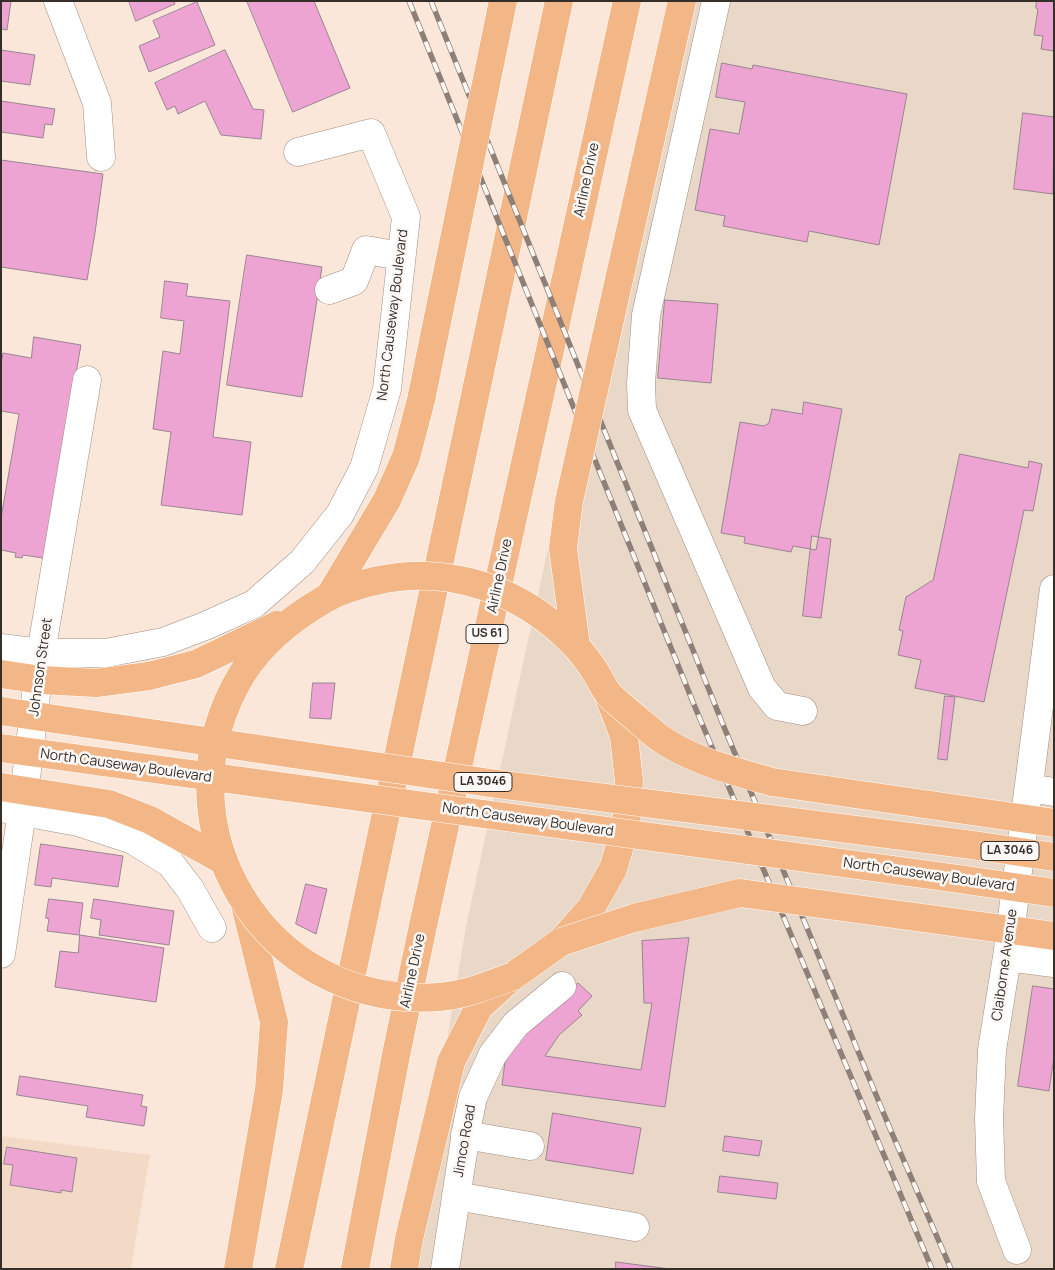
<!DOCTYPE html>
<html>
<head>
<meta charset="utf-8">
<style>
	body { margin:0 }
	#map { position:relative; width:1055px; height:1270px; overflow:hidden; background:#fbe7d9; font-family:Manrope,sans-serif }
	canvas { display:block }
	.frame { position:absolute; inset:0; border:2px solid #362e29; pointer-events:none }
</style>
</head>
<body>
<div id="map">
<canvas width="1055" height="1270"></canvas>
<div class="frame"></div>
</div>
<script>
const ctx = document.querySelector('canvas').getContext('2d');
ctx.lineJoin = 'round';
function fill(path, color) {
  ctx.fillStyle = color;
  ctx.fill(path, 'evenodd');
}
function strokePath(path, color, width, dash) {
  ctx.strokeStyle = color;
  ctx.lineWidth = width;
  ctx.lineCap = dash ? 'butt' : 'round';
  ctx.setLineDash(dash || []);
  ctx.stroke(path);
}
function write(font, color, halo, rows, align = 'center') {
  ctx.font = font + ' Manrope,sans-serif';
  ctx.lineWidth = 5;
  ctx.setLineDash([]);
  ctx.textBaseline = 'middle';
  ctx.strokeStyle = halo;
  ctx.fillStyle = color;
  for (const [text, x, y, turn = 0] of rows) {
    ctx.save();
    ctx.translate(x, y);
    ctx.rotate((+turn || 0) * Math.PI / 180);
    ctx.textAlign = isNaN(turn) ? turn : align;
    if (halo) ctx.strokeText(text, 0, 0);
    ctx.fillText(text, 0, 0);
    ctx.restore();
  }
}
const built = new Path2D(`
	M1 1136 150 1155 131 1269H1Z`);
const industrial = new Path2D(`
	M667 1H1054V1269H409L466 926Z`);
const building = new Path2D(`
	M1 1H11L7 30 1 29Z
	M129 1H174L175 4 136 21Z
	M247 1H314L350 88 293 112Z
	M1037 1H1054V51L1041 49 1043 36 1034 35 1038 9 1036 8Z
	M197 2 215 45 149 72 139 46 160 37 153 21Z
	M1 50 35 55 30 85 1 81Z
	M225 50 253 109 264 110 261 139 221 135 205 101 178 114 175 106 167 110 155 83Z
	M722 63 752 69 753 65 907 94 879 245 809 231 807 242 723 226 725 216 695 210 710 129 739 134 745 102 716 97Z
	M1 101 55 109 52 125 45 124 43 138 1 132Z
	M1023 113 1054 117 1053 194 1014 189Z
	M1 160 103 174 95 233 87 280 1 267Z
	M247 255 322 267 302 397 227 385Z
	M165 281 188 284 186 296 230 301 213 437 251 442 242 515 161 505 171 432 153 429 163 351 180 354 184 321 161 318Z
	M665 300 718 304 711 383 658 378Z
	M34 337 81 345 43 558 23 555 22 558 15 557 16 553 1 550V518L19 414 1 411V364L3 353 31 358Z
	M804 402 842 409 816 550 793 546 791 552 744 543 745 537 721 533 740 422 764 426 769 423 772 409 802 414Z
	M960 454 1028 468 1029 461 1042 464 1033 511 1024 510 984 702 915 688 921 660 898 655 903 631 899 630 906 597 933 580Z
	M812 536 831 539 821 618 803 616Z
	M313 683H335L331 719 310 718Z
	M945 696 955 697 947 760 938 759Z
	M41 844 123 856 118 887 52 878 51 887 35 885Z
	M306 884 327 889 316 934 296 924Z
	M49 899 83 903 79 935 47 931 49 919 46 918Z
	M94 899 174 911 169 945 99 935 101 920 91 918Z
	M80 935 164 948 156 1002 55 987 60 951 78 953Z
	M689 938 665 1107 502 1085 506 1054 540 1014 578 983 592 996 578 1011 582 1015 559 1035 545 1056 641 1070 652 1003H644L642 941Z
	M1033 986 1054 989V1057L1049 1091 1018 1086Z
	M20 1076 143 1095 141 1106 147 1107 144 1126 86 1117 88 1106 17 1095Z
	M553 1113 641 1128 633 1174 546 1160Z
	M725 1136 762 1141 759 1156 723 1151Z
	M7 1147 77 1158 72 1192 61 1190V1193L10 1185 13 1165 4 1164Z
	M720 1176 778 1183 776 1199 718 1192Z
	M616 1262 670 1269H616Z`);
const minor = new Path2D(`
	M58 1 97 103 101 157
	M716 1 646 315 641 383 642 410 762 688 777 706 803 711
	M329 290 354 281 366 250 401 256
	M1 648 41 653H106L163 642 205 626 254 604 302 562 340 514 364 468 387 389 406 217 371 133 298 152
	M1029 788 1054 792
	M1 808 78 822 133 840 170 863 190 889 212 928
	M1 954 22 812 41 653 87 380
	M1007 957 1054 963
	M465 1135 530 1146
	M456 1196 635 1227
	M1017 1250 991 1181 989 1118 992 1050 1007 957 1054 589
	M445 1269 467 1126 473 1097 493 1054 516 1024 562 986`);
const highway = new Path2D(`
	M238 1269 269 1090 274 1022 245 905
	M289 1269 559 1
	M355 1269 396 1055 424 921 627 1
	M404 1269 409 1239 451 1062 479 1007 513 976 561 942 591 908 613 869 626 826 629 781 624 736 608 694`);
const rail = new Path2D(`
	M409 1 695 707 932 1269
	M431 1 724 727 891 1131 951 1269`);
const highwayBridge = new Path2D(`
	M329 597 387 500 406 457 421 400 503 1
	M576 646 563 548 569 501 682 1
	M1 674 41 680 96 683 149 676 196 664 277 625
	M1 711 497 784 965 844 1054 857
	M1 748 959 879 1054 893
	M1 787 109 804 150 820 222 860
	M561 942 634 918 740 893 1054 936
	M513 976C489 985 465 995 439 997 264 1010 152 823 242 674 262 642 292 618 325 599 340 590 358 585 375 581 449 564 522 590 574 644 582 653 590 663 596 673 600 679 603 687 608 693 612 699 620 704 625 709 636 718 646 727 657 736 689 760 734 771 772 782L1054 823`);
const shields = [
	[487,634,42],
	[483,782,58],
	[1010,851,58]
];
const shieldNames = [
	["US 61",487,634],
	["LA 3046",483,782],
	["LA 3046",1010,851]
];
const streetNames = [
	["Airline Drive",587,180,-78],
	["North Causeway Boulevard",393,315,-83],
	["Airline Drive",500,576,-78],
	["Johnson Street",41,667,-82],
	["North Causeway Boulevard",126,766,8],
	["North Causeway Boulevard",528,820,8],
	["North Causeway Boulevard",929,875,8],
	["Claiborne Avenue",1005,965,-82],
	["Airline Drive",413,971,-78],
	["Jimco Road",465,1141,-80]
];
fill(built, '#f3dac7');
fill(industrial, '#e9d7c7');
fill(building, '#eda4d3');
strokePath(building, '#998591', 1);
strokePath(minor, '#a18f82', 29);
strokePath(highway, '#fff', 29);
strokePath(minor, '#fff', 28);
strokePath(highway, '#f3b686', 28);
strokePath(rail, '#8e8077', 5.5);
strokePath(rail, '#fcf8f5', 4, [11]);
strokePath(highwayBridge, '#fff', 29, []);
strokePath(highwayBridge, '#f3b686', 28);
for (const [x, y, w] of shields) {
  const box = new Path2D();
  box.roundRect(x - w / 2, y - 9.5, w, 19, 4);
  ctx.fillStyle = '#fcf8f5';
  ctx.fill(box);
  strokePath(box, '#362e29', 1);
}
write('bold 12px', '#362e29', null, shieldNames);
write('14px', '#362e29', '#fcf8f5', streetNames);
</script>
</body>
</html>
